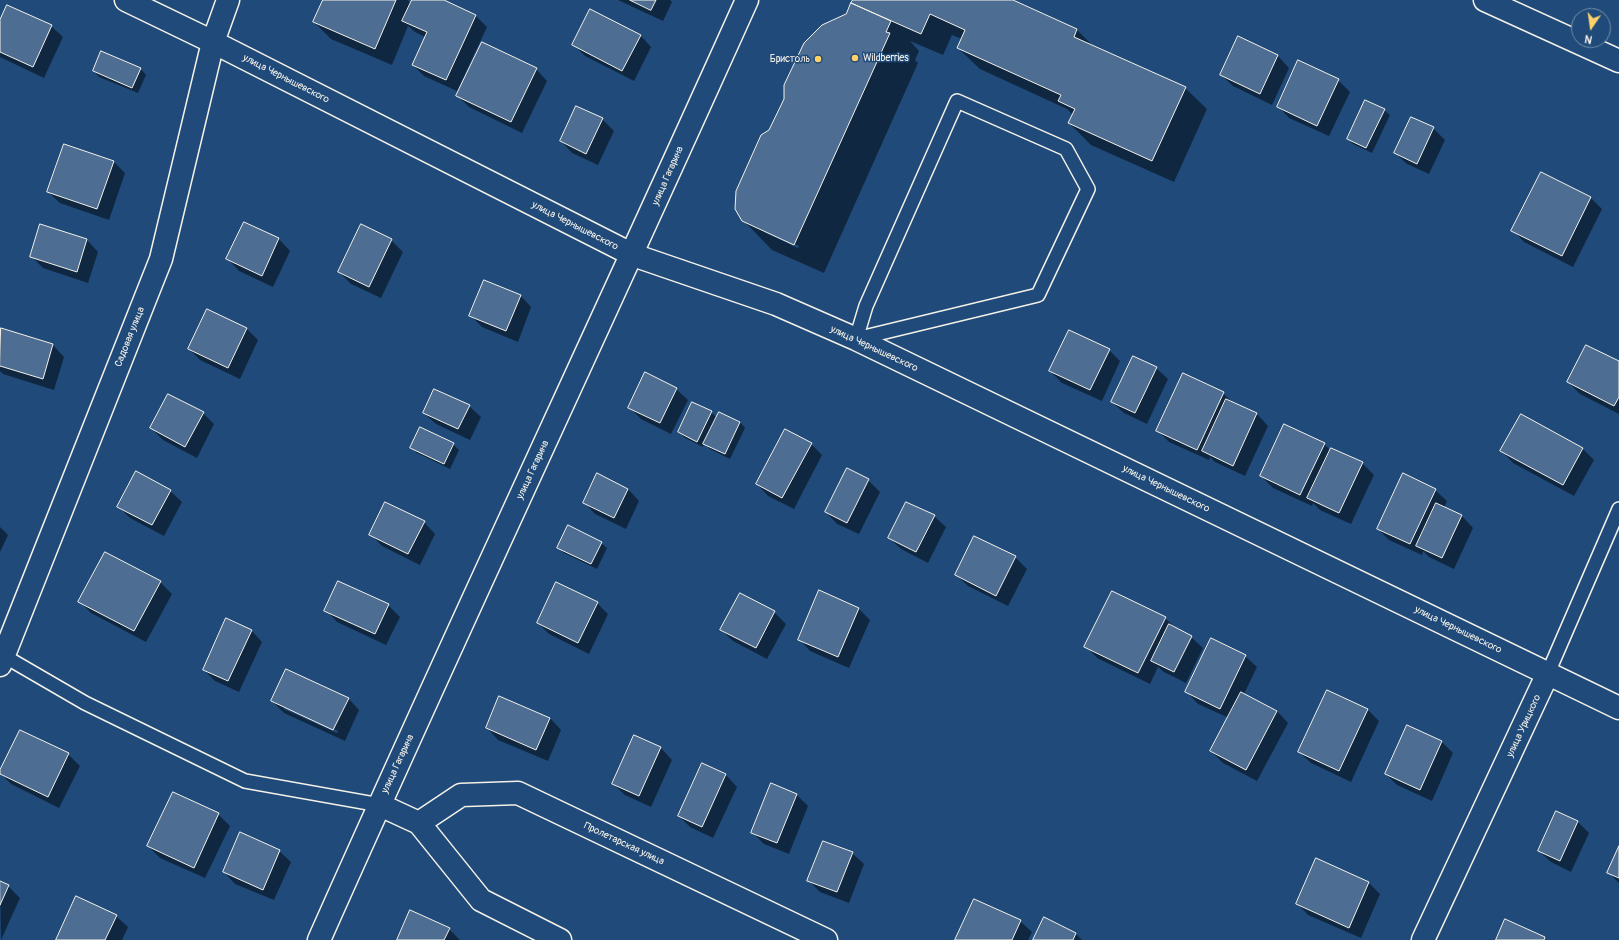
<!DOCTYPE html>
<html>
<head>
<meta charset="utf-8">
<style>
	body { margin:0 }
	#map { position:relative; width:1619px; height:940px; overflow:hidden; background:#1f4a7a; font-family:Pangolin,sans-serif }
	canvas { display:block }
	.north { position:absolute; left:1571px; top:8px; width:40px; height:40px; box-sizing:border-box; background:#1f4a7a; border:1px solid #748da6; border-radius:50%; rotate:193deg; font-size:11px; font-weight:700; line-height:16px; text-align:center; color:#f4f1e8 }
	.north::after { content:''; display:block; margin:auto; width:14px; height:18px; background:#ffd166; clip-path:polygon(50% 0,100% 100%,50% 72%,0 100%) }
</style>
</head>
<body>
<div id="map">
<canvas width="1619" height="940"></canvas>
<div class="north">N</div>
</div>
<script>
const ctx = document.querySelector('canvas').getContext('2d');
ctx.lineJoin = 'round';
function fill(path, color) {
  ctx.fillStyle = color;
  ctx.fill(path, 'evenodd');
}
function strokePath(path, color, width, dash) {
  ctx.strokeStyle = color;
  ctx.lineWidth = width;
  ctx.lineCap = dash ? 'butt' : 'round';
  ctx.setLineDash(dash || []);
  ctx.stroke(path);
}
function write(font, color, halo, rows, align = 'center') {
  ctx.font = font + ' Pangolin,sans-serif';
  ctx.lineWidth = 3;
  ctx.setLineDash([]);
  ctx.textBaseline = 'middle';
  ctx.strokeStyle = halo;
  ctx.fillStyle = color;
  for (const [text, x, y, turn = 0] of rows) {
    ctx.save();
    ctx.translate(x, y);
    ctx.rotate((+turn || 0) * Math.PI / 180);
    ctx.textAlign = isNaN(turn) ? turn : align;
    if (halo) ctx.strokeText(text, 0, 0);
    ctx.fillText(text, 0, 0);
    ctx.restore();
  }
}
const shadow = new Path2D(`
	M324 0H408L411 4 413 0H442L475 15 487 27 457 91 424 76 413 65 425 37 415 32 408 26 392 65 331 39 314 22Z
	M618 0H670L672 2 663 21Z
	M854 0H1010L1077 30 1094 47 1185 88 1207 109 1174 182 1091 145 1069 123 1073 115 1067 109 980 69 958 48 962 39 952 35 943 55 910 41 919 51 915 60 918 63 824 273 772 250 743 220 770 131 847 15ZM764 230 799 246 798 248 764 232Z
	M0 23 51 26 63 37 44 78 0 57Z
	M640 35 651 47 634 81 585 56 574 45Z
	M1238 38 1278 56 1289 68 1272 105 1233 86 1221 75Z
	M102 52 141 69 146 75 138 93 99 77 94 71Z
	M536 69 547 81 522 133 469 107 458 96Z
	M1338 80 1350 92 1329 136 1289 118 1278 106Z
	M1384 110 1390 115 1372 153 1353 144 1348 139Z
	M1412 118 1433 128 1445 140 1429 174 1407 164 1395 153Z
	M602 119 614 131 598 165 572 153 561 141Z
	M114 162 125 173 109 220 60 203 48 192Z
	M1542 173 1591 198 1602 209 1573 267 1524 242 1513 230Z
	M245 223 279 239 290 251 273 287 239 271 228 259Z
	M87 240 98 252 88 283 43 268 31 256Z
	M391 240 403 252 381 298 351 284 339 272Z
	M520 295 531 307 518 342 482 327 471 316Z
	M1 329 53 345 64 357 54 390 3 374 0 371V334Z
	M247 329 258 340 240 379 200 360 189 349Z
	M1109 350 1120 361 1102 401 1062 383 1050 371Z
	M1619 362V414L1580 394 1568 382Z
	M1156 368 1168 379 1147 424 1124 413 1112 402Z
	M676 389 688 400 671 434 641 419 629 407Z
	M1223 393 1234 404 1257 414 1268 426 1245 476 1215 462 1210 457 1209 460 1169 442 1157 430Z
	M469 406 481 417 470 440 436 424 424 413Z
	M711 412 717 418 740 422 745 428 730 459 710 449 704 443 703 447 685 438 679 432Z
	M203 413 214 424 197 458 163 440 151 428Z
	M1522 415 1583 449 1594 460 1574 496 1513 463 1502 451Z
	M453 444 459 450 450 469 417 453 411 448Z
	M811 444 822 455 794 509 768 496 757 484Z
	M1324 444 1331 451 1362 463 1374 475 1351 524 1320 510 1313 503 1312 506 1273 488 1261 476Z
	M868 480 880 492 859 534 837 524 826 512Z
	M628 489 639 501 626 529 595 514 584 502Z
	M1435 490 1447 501 1444 508 1462 516 1473 528 1454 569 1429 557 1423 551 1422 555 1389 540 1378 529Z
	M170 491 182 502 164 536 130 518 118 506Z
	M934 516 946 527 928 563 901 549 889 538Z
	M424 522 435 534 420 565 382 546 370 534Z
	M0 527 8 535 0 552Z
	M601 543 607 548 597 569 564 553 559 548Z
	M1015 557 1027 569 1008 606 968 586 956 575Z
	M160 582 172 594 146 642 91 613 80 602Z
	M820 592 859 609 870 620 849 668 810 651 799 639Z
	M597 603 608 614 589 654 549 634 538 623Z
	M388 605 400 617 386 645 337 622 326 610Z
	M774 612 786 624 767 659 733 641 721 630Z
	M1165 618 1177 629 1191 637 1203 648 1186 683 1164 672 1158 667 1150 684 1097 658 1086 646Z
	M251 630 262 642 239 692 215 681 204 670Z
	M1245 656 1257 667 1244 694 1277 711 1288 723 1257 781 1223 763 1211 751 1229 718 1198 704 1187 692Z
	M1327 691 1368 710 1379 721 1351 782 1311 763 1299 752Z
	M348 698 359 710 345 741 284 713 272 701ZM284 706 338 731 337 733 284 709Z
	M550 718 561 730 548 761 498 740 487 728Z
	M634 736 661 748 672 760 651 807 625 795 613 784Z
	M1442 742 1453 753 1432 801 1397 785 1386 774Z
	M68 754 80 766 59 808 11 784 0 773Z
	M703 765 726 775 737 787 713 838 690 827 679 816Z
	M796 794 808 806 789 854 764 844 752 832Z
	M1557 812 1578 822 1589 833 1571 872 1551 862 1539 851Z
	M218 814 230 826 205 878 160 858 148 846Z
	M1619 849V883L1608 872Z
	M279 851 291 862 274 900 235 884 224 872Z
	M852 853 864 864 849 903 820 892 809 881Z
	M1316 859 1369 883 1380 894 1361 938 1308 915 1297 903Z
	M0 882 8 886 20 898 1 940Z
	M116 916 128 927 122 940H57Z
	M1020 921 1032 932 1028 940H956Z
	M449 929 460 940H398Z
	M1076 934 1082 940H1034Z`);
const building = new Path2D(`
	M323 0H396L375 49 313 22Z
	M412 0H444L476 15 446 80 412 65 427 32 402 21Z
	M630 0H656L651 10Z
	M853 0H1013L1077 29 1074 37 1186 87 1152 161 1068 123 1075 109 1058 101 1061 95 957 48 965 30 930 14 921 34 851 3Z
	M851 3 891 21 886 32 890 33 794 245 742 221 735 209 736 191 761 135 769 130 784 99V85L804 43 822 25 846 14Z
	M7 5 52 25 33 67 0 52V20Z
	M590 9 641 35 622 71 572 45Z
	M1238 36 1278 55 1260 94 1220 75Z
	M482 42 537 68 511 122 456 96Z
	M101 51 141 68 132 88 93 71Z
	M1298 60 1339 79 1317 126 1277 107Z
	M1365 100 1385 109 1366 148 1347 139Z
	M576 106 603 118 586 154 560 141Z
	M1411 117 1434 127 1417 164 1394 153Z
	M64 144 114 161 97 209 47 192Z
	M1541 172 1591 197 1562 256 1511 231Z
	M244 222 279 238 262 276 226 259Z
	M40 224 87 239 77 272 30 257Z
	M361 224 392 239 369 287 338 272Z
	M484 280 521 295 506 331 469 316Z
	M207 309 247 328 228 368 188 349Z
	M1 328 53 344 43 379 0 366Z
	M1069 330 1110 349 1090 390 1049 371Z
	M1586 345 1619 361V397L1614 406 1567 382Z
	M1133 356 1157 367 1135 413 1111 402Z
	M645 372 677 388 660 423 628 408Z
	M1183 373 1224 392 1197 450 1156 431Z
	M434 389 470 405 458 429 423 413Z
	M168 394 204 412 185 447 150 428Z
	M1226 399 1257 413 1233 466 1202 451Z
	M692 402 712 411 697 442 678 432Z
	M719 412 740 422 725 454 703 444Z
	M1521 414 1583 448 1563 485 1500 451Z
	M1284 424 1325 443 1300 495 1260 476Z
	M420 427 454 443 444 464 410 448Z
	M785 429 812 443 782 498 756 484Z
	M1331 448 1363 462 1339 513 1307 498Z
	M847 468 869 479 847 523 825 512Z
	M136 471 171 490 152 525 117 507Z
	M597 473 628 489 614 518 583 503Z
	M1403 473 1436 489 1410 544 1377 529Z
	M385 502 425 521 408 554 369 535Z
	M906 502 935 515 916 552 888 538Z
	M1436 503 1462 515 1442 558 1416 546Z
	M568 525 602 542 591 564 557 548Z
	M974 536 1016 556 996 596 955 575Z
	M105 552 161 581 134 631 78 602Z
	M338 581 389 604 375 634 324 611Z
	M556 582 598 602 578 643 537 623Z
	M819 590 859 608 838 657 798 640Z
	M1112 591 1166 617 1138 673 1084 647Z
	M740 593 775 611 756 648 720 630Z
	M226 618 252 630 228 681 203 670Z
	M1169 624 1192 636 1174 672 1151 661Z
	M1211 638 1246 655 1220 709 1185 692Z
	M286 669 349 698 333 730 271 701Z
	M1327 690 1368 709 1339 771 1298 752Z
	M1241 692 1277 711 1246 770 1210 751Z
	M499 696 550 718 536 750 486 728Z
	M1407 725 1442 741 1420 790 1385 774Z
	M20 730 69 753 48 797 0 774V770Z
	M634 735 661 747 639 796 612 784Z
	M702 763 726 774 702 827 678 816Z
	M771 783 797 794 777 843 751 833Z
	M173 792 219 813 194 868 147 846Z
	M1556 811 1578 821 1560 861 1538 851Z
	M240 832 280 850 263 890 223 872Z
	M823 841 853 852 837 892 807 881Z
	M1619 846V878L1607 873Z
	M1316 858 1369 882 1349 928 1296 904Z
	M0 881 9 885 0 905Z
	M76 896 117 915 105 940H56Z
	M974 899 1021 920 1012 940H955Z
	M410 910 450 928 444 940H397Z
	M1044 917 1076 933 1073 940H1033Z
	M1505 919 1545 937 1544 940H1496Z`);
const lane = new Path2D(`
	M957 101 1066 149 1088 189 1038 295 856 339 866 306Z
	M4 656 85 703 245 781 380 805
	M1548 673 1619 509`);
const street = new Path2D(`
	M126 0 213 42 633 255 776 304 856 339 1619 708
	M0 665 161 259 213 42 228 0
	M380 805 419 823 461 795 518 793 826 940
	M419 823 481 900 560 940
	M1423 940 1548 673`);
const secondary = new Path2D(`
	M1485 0 1619 61
	M319 940C459 625 606 314 747 0`);
const markers = [
	[855,58,4,"#ffd166"],
	[818,59,4,"#ffd166"]
];
const poiNames = [
	["Wildberries",863,58],
	["Бристоль",810,59,"right"]
];
const streetNames = [
	["улица Чернышевского",286,79,27],
	["улица Гагарина",668,176,-66],
	["улица Чернышевского",575,226,27],
	["Садовая улица",130,337,-68],
	["улица Чернышевского",874,349,25],
	["улица Гагарина",533,470,-65],
	["улица Чернышевского",1166,489,26],
	["улица Чернышевского",1458,630,26],
	["улица Урицкого",1524,726,-65],
	["улица Гагарина",398,764,-65],
	["Пролетарская улица",624,844,25]
];
fill(shadow, '#0007');
fill(building, '#4d6e92');
strokePath(building, '#f4f1e8', 1);
strokePath(lane, '#f4f1e8', 16);
strokePath(street, '#f4f1e8', 25);
strokePath(secondary, '#f4f1e8', 25);
strokePath(lane, '#1f4a7a', 13);
strokePath(street, '#1f4a7a', 22);
strokePath(secondary, '#1f4a7a', 22);
for (const [x, y, r, color] of markers) {
  const dot = new Path2D();
  dot.arc(x, y, r, 0, 2 * Math.PI);
  ctx.fillStyle = color;
  ctx.fill(dot);
  strokePath(dot, '#1f4a7a', 1.5);
}
write('10px', '#f4f1e8', '#1f4a7a', poiNames, 'left');
write('10px', '#f4f1e8', '#1f4a7a', streetNames);
</script>
</body>
</html>
